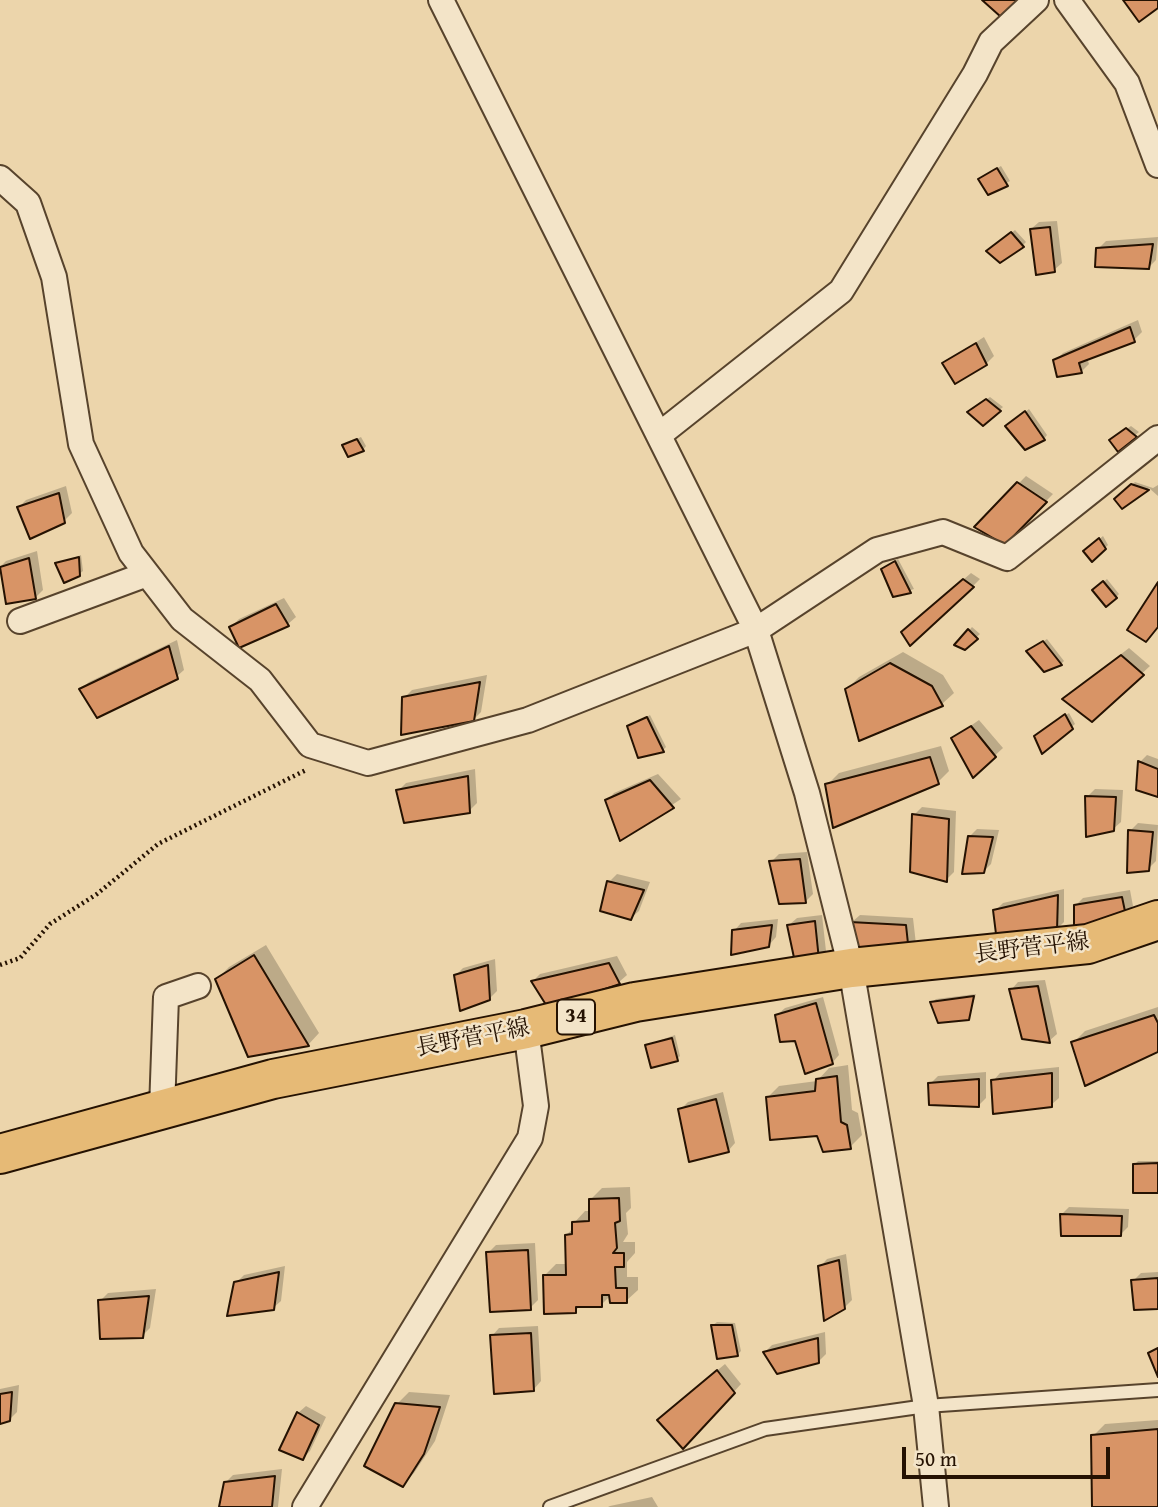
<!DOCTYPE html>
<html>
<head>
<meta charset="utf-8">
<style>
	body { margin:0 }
	#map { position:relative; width:1158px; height:1507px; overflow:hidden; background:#ecd5ab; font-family:"Gentium Book Plus",serif }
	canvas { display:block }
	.scale { position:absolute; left:902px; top:1447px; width:208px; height:32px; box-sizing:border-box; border:4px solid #251202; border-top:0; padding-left:9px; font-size:21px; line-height:24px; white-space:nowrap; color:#251202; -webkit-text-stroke:5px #f3e4c8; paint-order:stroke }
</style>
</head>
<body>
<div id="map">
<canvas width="1158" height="1507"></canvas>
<div class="scale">50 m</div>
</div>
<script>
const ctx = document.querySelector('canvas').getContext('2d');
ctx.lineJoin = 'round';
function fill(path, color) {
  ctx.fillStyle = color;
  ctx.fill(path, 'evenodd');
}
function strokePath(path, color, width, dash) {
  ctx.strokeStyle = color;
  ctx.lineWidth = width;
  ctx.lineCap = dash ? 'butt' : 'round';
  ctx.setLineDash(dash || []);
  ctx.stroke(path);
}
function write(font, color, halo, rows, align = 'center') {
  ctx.font = font + ' "Gentium Book Plus","Noto Serif JP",serif';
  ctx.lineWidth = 5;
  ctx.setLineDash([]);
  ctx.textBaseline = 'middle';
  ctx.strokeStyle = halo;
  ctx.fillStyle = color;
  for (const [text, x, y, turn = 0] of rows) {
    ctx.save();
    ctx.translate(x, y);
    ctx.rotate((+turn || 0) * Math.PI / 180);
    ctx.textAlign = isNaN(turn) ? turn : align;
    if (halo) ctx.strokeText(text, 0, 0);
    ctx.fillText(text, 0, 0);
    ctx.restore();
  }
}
const shadow = new Path2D(`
	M1001 166 1010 181 989 193 983 176Z
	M1057 221 1062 263 1054 270 1031 229 1039 222Z
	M1015 230 1026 242 1023 245 992 248Z
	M1158 237 1156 260 1149 267 1098 249 1106 241Z
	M1138 320 1142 332 1134 340 1087 358 1089 364 1081 372 1055 361 1063 353Z
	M984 337 994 356 986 364 944 363Z
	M990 397 1003 407 983 424 972 409Z
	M1029 409 1047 435 1044 439 1011 423Z
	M1131 426 1139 432 1118 449 1115 437Z
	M361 437 366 446 363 450 344 445Z
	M1026 476 1053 494 1005 543 977 526Z
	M1135 482 1153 488 1158 485V496L1149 488 1122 507 1116 499Z
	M66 486 72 513 64 521 19 507 26 500Z
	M1103 536 1108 545 1092 560 1089 548Z
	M37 551 43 590 35 598 7 602 0 567 6 561Z
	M81 555 83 571 79 574 57 564Z
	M898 559 914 589 894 595 883 569Z
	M971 573 980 579 973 586 911 625Z
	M1107 579 1119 594 1116 597 1097 587Z
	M284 598 296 617 288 624 240 646 231 627 239 619Z
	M972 627 980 634 964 648 957 645Z
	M1047 639 1064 661 1061 664 1028 651Z
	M177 640 184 670 176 677 81 689 89 682Z
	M1129 648 1150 666 1092 720 1072 692Z
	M903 652 943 675 954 693 942 704 860 738 847 689 859 677Z
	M487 675 481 712 474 719 404 698 412 690Z
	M1069 713 1075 724 1043 751 1040 733Z
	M650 715 666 747 663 750 629 726Z
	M979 720 1003 748 974 775 953 738Z
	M941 746 949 771 938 782 827 785 839 773Z
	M1147 755 1158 759V795L1140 762Z
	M475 769 477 803 469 811 398 791 406 783Z
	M658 774 681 799 621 839 607 801 614 793Z
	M1095 789 1123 790 1121 822 1113 829 1087 797Z
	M922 807 956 811 954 872 946 880 914 815Z
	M1138 823 1158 825 1156 861 1148 869 1130 831Z
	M977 829 999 830 991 864 983 872 969 837Z
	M807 852 813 894 806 901 771 862 779 854Z
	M617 874 650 882 639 911 631 918 609 882Z
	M1064 889V922L1056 930 995 911 1003 903Z
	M1130 890 1133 906 1125 914 1076 905 1083 898Z
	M822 915 826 951 818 958 789 925 797 918Z
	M860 915 913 918 916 944 859 954 852 922Z
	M778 919 776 937 769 945 734 931 741 923Z
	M266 945 319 1033 308 1045 217 979 229 967Z
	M617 956 627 975 619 982 549 1006 533 981 540 974Z
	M495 959 497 991 489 999 455 976 463 968Z
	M1045 980 1057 1034 1049 1041 1011 990 1018 982Z
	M976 994 968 1019 932 1002 936 999Z
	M823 997 839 1055 832 1063 796 1039 777 1015 785 1008Z
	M1158 1007V1050L1073 1043 1085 1031Z
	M675 1035 680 1056 677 1059 647 1045Z
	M848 1065 852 1110 858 1113 862 1135 850 1147 767 1098 779 1086 817 1081 829 1068Z
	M1059 1067V1098L1051 1105 993 1081 1000 1073Z
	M986 1072V1098L979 1105 930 1084 938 1076Z
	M723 1092 735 1143 728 1151 680 1110 688 1102Z
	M1138 1161H1158V1190L1134 1165Z
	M630 1187 631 1208 626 1213 628 1234 623 1242H635V1253L627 1262V1277H638V1290L626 1301 611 1295 601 1305H581L575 1311 544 1276 556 1264H567L566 1235 574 1228V1223L585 1211H591L590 1200 602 1188Z
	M1069 1207 1129 1209 1128 1227 1120 1235 1061 1215Z
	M535 1243 538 1300 530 1308 488 1253 496 1245Z
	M846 1254 852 1300 844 1308 820 1267 827 1259Z
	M285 1266 281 1301 273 1308 236 1283 244 1275Z
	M1158 1272V1307L1133 1281 1141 1273Z
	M156 1289 150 1328 142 1336 100 1301 108 1293Z
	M717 1322 735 1323 741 1351 737 1355 713 1325Z
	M538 1326 541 1381 534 1389 492 1336 499 1328Z
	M825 1332 826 1354 818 1362 765 1352 772 1345Z
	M725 1364 741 1384 691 1439 667 1412Z
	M19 1385 17 1412 9 1420 0 1422V1389Z
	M409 1392 450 1395 435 1441 414 1473 403 1484 397 1404Z
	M306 1406 326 1417 310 1451 303 1458 298 1413Z
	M1158 1420V1506L1093 1507V1436L1105 1424Z
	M282 1469 278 1507H221L225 1483 233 1475Z
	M652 1497 658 1507H608L610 1506Z`);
const building = new Path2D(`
	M982 0H1016L1021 5 1001 17Z
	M1123 0H1158V8L1139 22Z
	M997 168 1008 186 988 195 978 179Z
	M1050 227 1055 272 1036 275 1030 229Z
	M1011 232 1024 247 1000 263 986 251Z
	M1153 244 1149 269 1095 267 1096 248Z
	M1130 327 1135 342 1079 363 1082 373 1057 377 1053 360Z
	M976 343 987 365 955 384 942 363Z
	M986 399 1001 411 983 426 967 412Z
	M1025 411 1045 440 1025 450 1005 426Z
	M1126 428 1137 437 1118 452 1109 440Z
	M357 439 364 451 348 457 342 445Z
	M1017 482 1047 502 1005 545 974 527Z
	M1131 484 1149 490 1122 509 1114 499Z
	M59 493 65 523 30 539 17 507Z
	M1099 538 1106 549 1092 562 1083 551Z
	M79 557 80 576 64 583 55 563Z
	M29 558 36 599 6 604 0 567Z
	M895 561 911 593 893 597 881 569Z
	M963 579 974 587 910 646 901 632Z
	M1103 581 1117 598 1106 607 1092 590Z
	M1158 582V627L1146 642 1127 630Z
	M276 604 289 626 239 648 229 627Z
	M968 629 978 639 965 650 954 645Z
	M1043 641 1062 665 1044 672 1026 651Z
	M169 646 178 679 97 718 79 689Z
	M1121 655 1144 675 1092 722 1062 699Z
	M890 663 932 686 943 706 859 741 845 689Z
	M480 682 474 721 401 735 402 697Z
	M1065 714 1073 729 1042 754 1034 736Z
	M647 717 664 752 638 758 627 726Z
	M971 726 996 757 973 778 951 738Z
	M930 757 939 784 833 828 825 784Z
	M1138 761 1158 769V797L1136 790Z
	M468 776 470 813 404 823 396 790Z
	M650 780 674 808 620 841 605 800Z
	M1085 796 1116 797 1114 831 1086 837Z
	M912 814 949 819 947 882 910 872Z
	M1128 830 1153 832 1149 871 1127 873Z
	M968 836 993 837 984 873 962 874Z
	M800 859 806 903 779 904 769 861Z
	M607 881 644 890 631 920 600 911Z
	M1058 895 1057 931 997 942 993 910Z
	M1122 897 1126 916 1074 927V905Z
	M815 921 819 960 796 967 787 925Z
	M850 922 906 925 909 953 857 956Z
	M772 925 769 947 731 955 732 930Z
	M254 955 309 1046 248 1057 215 979Z
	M609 963 620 984 548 1008 531 981Z
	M488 965 490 1000 460 1011 454 975Z
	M1038 986 1050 1043 1022 1039 1009 989Z
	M974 996 969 1020 938 1023 930 1002Z
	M816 1003 833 1064 805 1074 795 1041 780 1042 775 1015Z
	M1154 1015 1158 1023V1052L1085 1086 1071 1042Z
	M672 1038 678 1061 651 1068 645 1045Z
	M1052 1073V1107L993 1114 991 1080Z
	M837 1076 841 1122 847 1125 851 1149 823 1152 817 1136 770 1140 766 1097 815 1091 816 1079Z
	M979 1079V1107L929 1105 928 1083Z
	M716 1099 729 1152 689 1162 678 1109Z
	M1158 1163V1193H1133V1164Z
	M619 1198 620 1221 615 1223 617 1248 613 1253H624V1267H615L616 1288H627V1303H610L609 1295H602V1307H576V1313L544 1314 543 1275H566L565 1235 572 1234V1222L589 1221V1199Z
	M1060 1214 1122 1216 1121 1236H1061Z
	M528 1250 531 1310 490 1312 486 1252Z
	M839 1260 845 1309 824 1321 818 1266Z
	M279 1272 274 1310 227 1316 234 1282Z
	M1158 1278V1309L1134 1310 1131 1280Z
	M149 1296 143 1338 100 1339 98 1300Z
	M711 1325H732L738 1356 717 1359Z
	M531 1333 534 1391 494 1394 490 1335Z
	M818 1338 819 1363 777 1374 763 1352Z
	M1158 1348V1377L1148 1353Z
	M717 1370 735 1393 683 1449 657 1420Z
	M12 1392 10 1421 0 1424V1394Z
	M395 1403 440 1407 424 1454 403 1487 364 1466Z
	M297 1412 319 1425 303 1460 279 1450Z
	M1158 1429V1507H1092L1091 1435Z
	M275 1476 272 1507H219L224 1482Z`);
const path = new Path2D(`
	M0 965 20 958 50 924 97 894 158 844 306 770`);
const service = new Path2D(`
	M550 1507 765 1429 926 1406 1158 1390`);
const minor = new Path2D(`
	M441 0 756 630 807 793 851 968 926 1406 936 1507
	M1067 0 1127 83 1158 165
	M0 178 28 203 54 277 81 444 131 553 182 619 260 680 310 745 368 763 528 720 756 630 877 550 943 532 1007 558 1158 438
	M659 435 841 291 975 74 991 42 1036 0
	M20 621 147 574
	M162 1109 166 997 198 986
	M305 1507 530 1138 536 1106 526 1029`);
const primary = new Path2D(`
	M0 1154 273 1079 526 1029 635 1002 851 968 1088 944 1158 920`);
const shields = [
	[576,1017,38]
];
const shieldNames = [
	["34",576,1017]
];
const streetNames = [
	["長野菅平線",1032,949,-7],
	["長野菅平線",473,1039,-11]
];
fill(shadow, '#0003');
fill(building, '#d89466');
strokePath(building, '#251202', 2);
strokePath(service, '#57432c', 16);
strokePath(minor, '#57432c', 28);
strokePath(primary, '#251202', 42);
strokePath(path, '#251202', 4.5, [2, 3.5]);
strokePath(service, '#f3e4c8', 12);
strokePath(minor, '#f3e4c8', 24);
strokePath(primary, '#e6ba76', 38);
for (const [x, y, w] of shields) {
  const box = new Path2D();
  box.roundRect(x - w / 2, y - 17.5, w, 35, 5);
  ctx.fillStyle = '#f3e4c8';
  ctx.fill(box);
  strokePath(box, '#251202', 2);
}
write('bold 21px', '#251202', null, shieldNames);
write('23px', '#251202', '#f3e4c8', streetNames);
</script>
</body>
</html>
